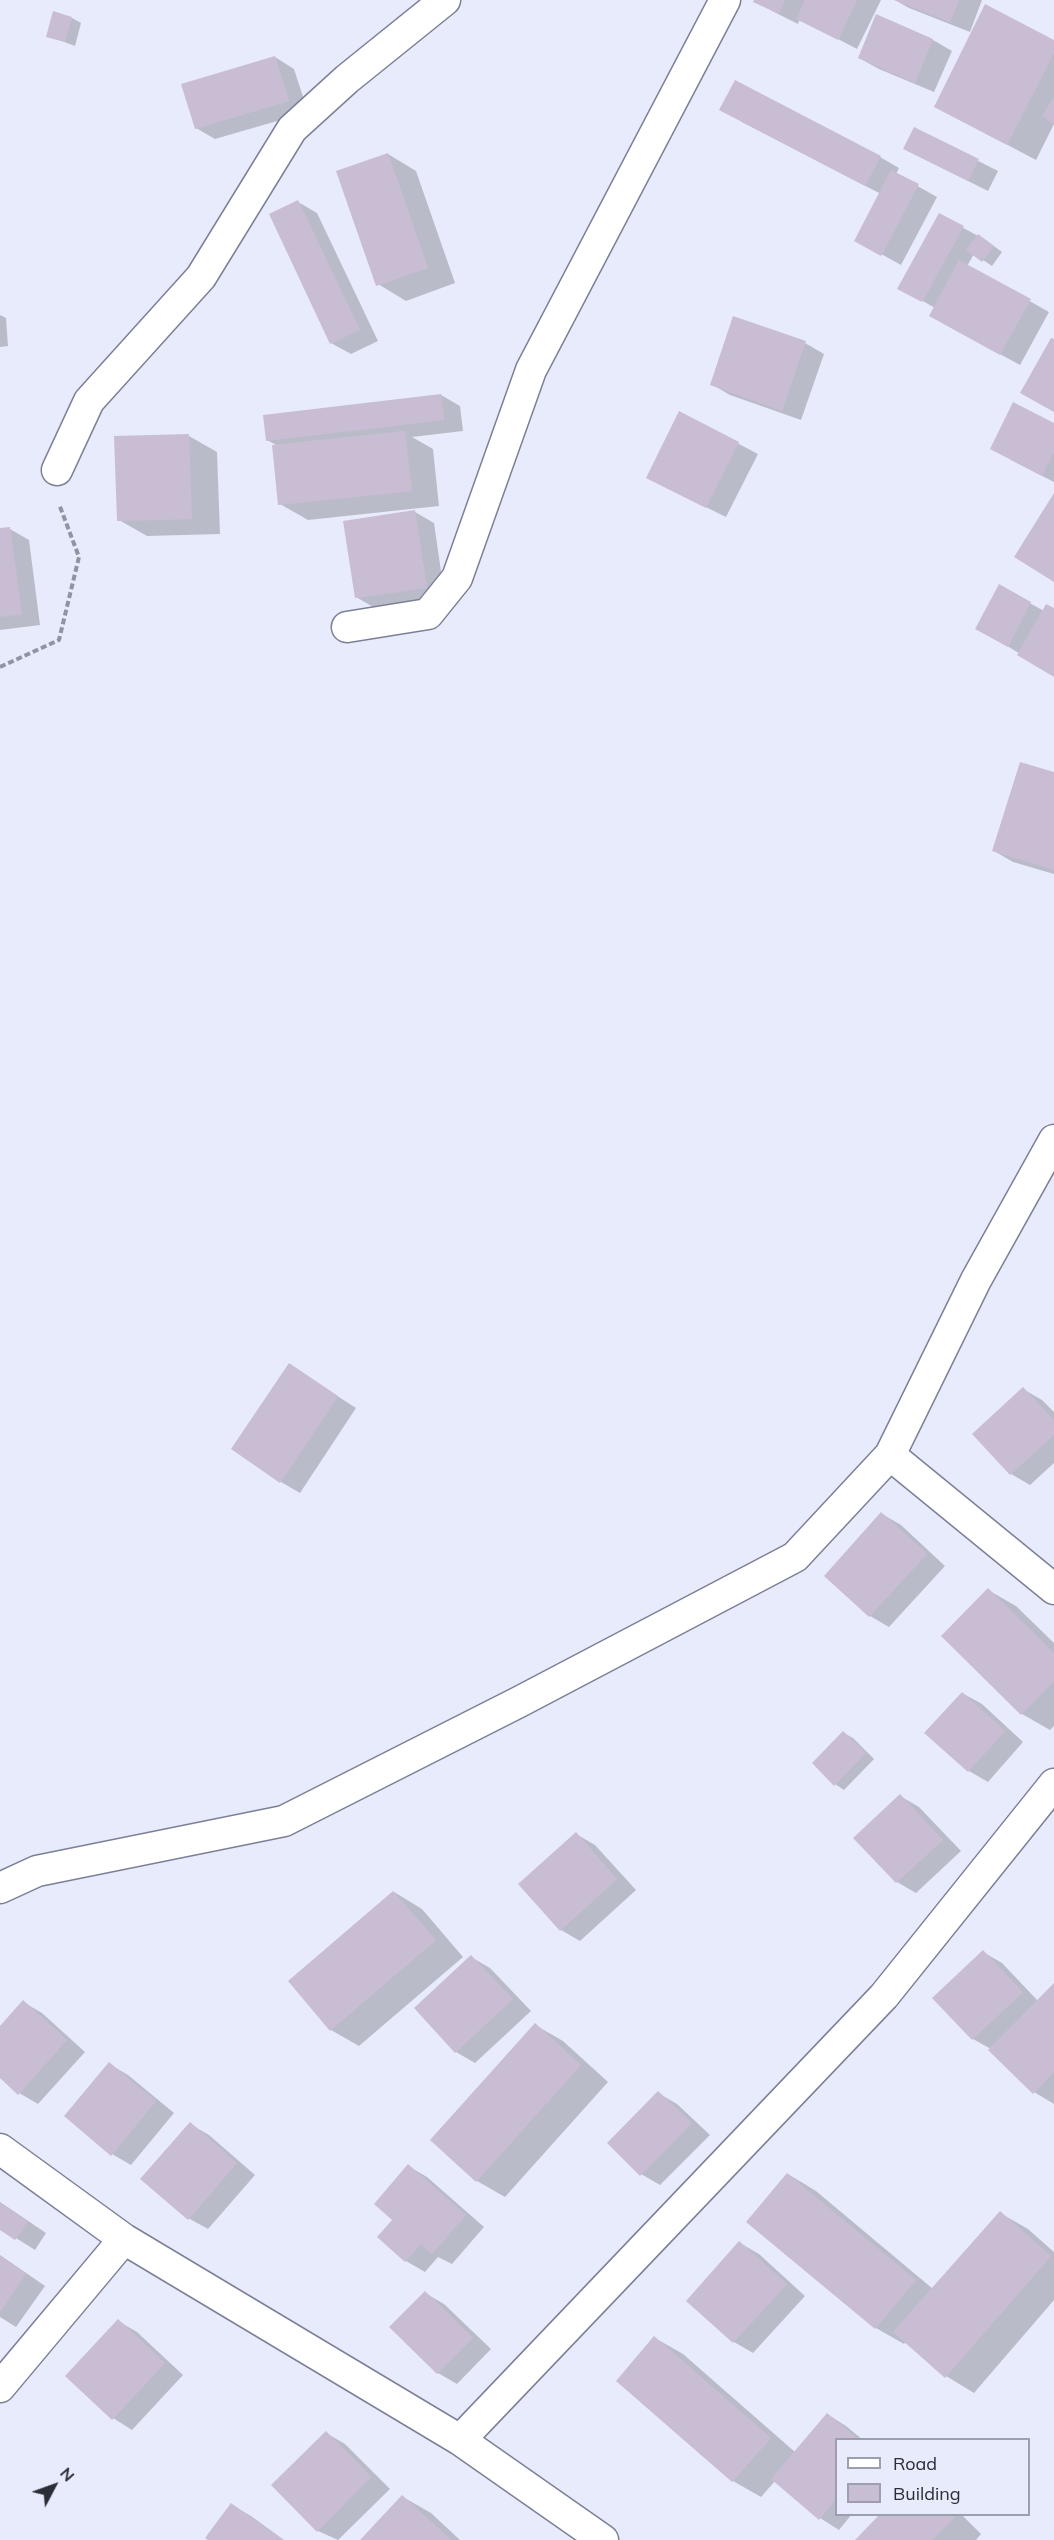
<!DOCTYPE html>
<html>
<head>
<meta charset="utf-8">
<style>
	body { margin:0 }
	#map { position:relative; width:1054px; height:2540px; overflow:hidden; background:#e8ebfb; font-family:Mulish,sans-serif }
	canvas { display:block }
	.legend { position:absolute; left:835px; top:2438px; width:195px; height:78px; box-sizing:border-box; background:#e8ebfb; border:2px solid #9c9fad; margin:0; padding:8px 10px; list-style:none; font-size:18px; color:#2b2e37 }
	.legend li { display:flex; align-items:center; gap:12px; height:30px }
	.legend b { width:30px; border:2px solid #9c9fad }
	.north { position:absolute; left:24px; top:2456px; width:60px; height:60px; -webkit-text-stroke:4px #e8ebfb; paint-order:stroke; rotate:49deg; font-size:16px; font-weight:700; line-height:24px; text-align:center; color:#2b2e37 }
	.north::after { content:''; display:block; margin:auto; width:21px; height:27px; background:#2b2e37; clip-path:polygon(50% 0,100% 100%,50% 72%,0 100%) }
</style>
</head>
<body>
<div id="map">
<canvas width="1054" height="2540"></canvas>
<ul class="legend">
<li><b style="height:8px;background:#fff"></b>Road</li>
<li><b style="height:16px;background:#c9bdd4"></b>Building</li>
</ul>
<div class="north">N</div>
</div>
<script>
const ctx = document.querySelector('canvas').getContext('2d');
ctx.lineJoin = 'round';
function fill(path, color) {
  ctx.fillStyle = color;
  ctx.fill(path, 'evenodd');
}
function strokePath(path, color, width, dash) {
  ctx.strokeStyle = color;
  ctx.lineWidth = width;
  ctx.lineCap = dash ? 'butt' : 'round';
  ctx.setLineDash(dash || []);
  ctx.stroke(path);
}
const shadow = new Path2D(`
	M755 0H881L857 49 800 19 798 24 774 12Z
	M895 0H982L970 32 909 8Z
	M877 16 933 40 952 51 934 92 879 69 859 58Z
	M72 18 81 23 75 46 48 36Z
	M1054 42V124L1036 160 936 107Z
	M275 57 294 69 308 112 215 139 196 128Z
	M740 121 880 157 899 168 896 174 937 197 901 265 856 240 881 194Z
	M915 129 998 171 988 191 924 159Z
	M388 154 416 171 455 283 406 301 378 284Z
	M298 202 317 213 378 341 351 354 331 343Z
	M940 215 987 241 1002 252 992 266 974 254 967 266 1049 312 1020 365 950 327 935 308 900 288Z
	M0 315 6 318 8 346 0 347Z
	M805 343 824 354 801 420 730 395 711 384Z
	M441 395 460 406 463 431 412 437 433 449 439 506 308 520 280 504 278 446 267 440Z
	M680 413 758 454 726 517 667 488Z
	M1054 424V482L1011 460Z
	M189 436 217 452 220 534 147 536 119 520Z
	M415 512 434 523 445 599 375 608 356 597Z
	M10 529 29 540 40 625 0 630V530Z
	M999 586 1044 611 1054 610V675L996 639Z
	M1054 774V874L1013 862 994 851Z
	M289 1365 356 1408 300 1493 281 1482Z
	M1023 1389 1042 1400 1054 1412V1463L1030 1485 1011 1474Z
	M882 1514 901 1525 945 1566 889 1627 870 1616 826 1576Z
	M988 1590 1016 1606 1054 1643V1726L1050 1730 1022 1714Z
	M962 1693 982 1704 1023 1742 988 1782 969 1771 927 1733Z
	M844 1733 853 1738 874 1759 844 1790 835 1784Z
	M900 1796 919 1807 961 1851 916 1893 897 1882 855 1838Z
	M576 1834 595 1845 636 1890 580 1941 561 1930Z
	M394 1892 422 1909 463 1957 359 2046 331 2030Z
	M983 1952 1002 1963 1038 2001 1054 1985V2104L1034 2092 991 2049 973 2039Z
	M471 1957 490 1968 531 2011 475 2063 456 2052Z
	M23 2002 42 2013 85 2052 38 2104 19 2093 0 2076V2028Z
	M535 2025 563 2041 608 2082 505 2197 477 2181 432 2140Z
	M109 2064 128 2075 174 2113 131 2165 112 2154Z
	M658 2093 677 2104 710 2135 660 2185 641 2174Z
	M190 2124 209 2135 255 2175 208 2229 188 2218Z
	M408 2166 427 2177 484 2227 452 2264 438 2257 425 2272 406 2261 394 2220Z
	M788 2174 816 2191 933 2289 1000 2213 1028 2229 1054 2252V2300L974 2393 946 2376 906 2342 904 2344 876 2328 748 2221Z
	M0 2202 46 2233 35 2250 0 2228Z
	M740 2243 759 2254 805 2296 753 2353 734 2342 689 2300Z
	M0 2255 45 2286 16 2327 0 2317Z
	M425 2293 444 2304 491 2349 457 2384 438 2373Z
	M118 2321 137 2332 183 2375 132 2430 113 2418Z
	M655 2338 683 2354 795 2452 827 2414 846 2426 863 2440H836V2514H852L839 2530 820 2518 775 2481 761 2497 733 2481 618 2380Z
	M326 2433 345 2444 390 2489 338 2540 318 2531Z
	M403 2497 431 2513 460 2540H362Z
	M232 2505 251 2516 284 2540H211Z
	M882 2514H961L981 2534 976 2540H857Z`);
const building = new Path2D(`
	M754 0H785L779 14 753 2Z
	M805 0H857L838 40 796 19Z
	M894 0H959L950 22Z
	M985 4 1054 40V53L1007 145 934 107Z
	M53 11 72 17 65 42 46 37Z
	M876 14 933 39 915 83 858 58Z
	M275 56 289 101 195 129 181 84Z
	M735 80 881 156 865 186 719 110Z
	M1054 97V124L1042 116Z
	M914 127 979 159 968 181 903 149Z
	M388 153 428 268 376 286 336 171Z
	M891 170 919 184 881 256 854 241Z
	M298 200 360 330 330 344 269 214Z
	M939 213 964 226 922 302 897 289Z
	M978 234 994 246 982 262 966 250Z
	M959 260 1031 299 1000 355 929 316Z
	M733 316 806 341 782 411 710 385Z
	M1051 338 1054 339V412L1020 393Z
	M441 394 444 420 266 441 263 415Z
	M1013 402 1054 423V452L1042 476 990 449Z
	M679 411 739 442 706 508 646 478Z
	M405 431 412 491 278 505 272 445Z
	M189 434 192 519 117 521 114 436Z
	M1054 493V582L1014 557Z
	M415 510 427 588 355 598 343 521Z
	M10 527 22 614 0 617V528Z
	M999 584 1031 602 1008 647 975 629Z
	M1046 604 1054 608V677L1017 655Z
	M1020 762 1054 772V870L992 851Z
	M289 1363 338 1396 280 1483 231 1449Z
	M1023 1387 1054 1420V1435L1010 1475 972 1434Z
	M881 1512 927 1554 869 1617 824 1576Z
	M988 1588 1054 1653V1681L1021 1715 941 1636Z
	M962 1692 1005 1731 968 1772 924 1733Z
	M843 1731 866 1753 834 1786 812 1763Z
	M900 1794 943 1840 896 1883 853 1838Z
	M576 1832 617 1879 560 1931 518 1884Z
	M393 1891 436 1940 330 2031 288 1981Z
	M983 1950 1023 1992 972 2040 932 1998Z
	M471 1955 513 1999 455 2053 414 2008Z
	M1054 1983V2072L1033 2094 988 2050Z
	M23 2000 67 2040 18 2095 0 2078V2026Z
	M535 2023 581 2065 476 2182 430 2140Z
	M109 2062 156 2101 111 2156 64 2116Z
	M658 2091 692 2123 640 2176 607 2143Z
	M190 2122 237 2163 188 2220 140 2179Z
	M408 2164 466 2215 432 2254 421 2244 405 2262 377 2237 392 2220 374 2204Z
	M787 2173 916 2280 875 2329 746 2222Z
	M0 2202 28 2221 15 2240 0 2230Z
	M1000 2211 1051 2256 945 2378 893 2332Z
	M739 2241 787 2284 733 2343 686 2301Z
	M0 2256 26 2274 0 2312Z
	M425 2291 473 2338 437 2374 389 2327Z
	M118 2319 165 2363 112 2420 65 2376Z
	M654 2336 771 2438 732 2482 616 2381Z
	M827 2413 859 2440H836V2499L819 2520 771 2479Z
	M326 2431 371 2477 317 2532 271 2485Z
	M402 2495 451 2540H360Z
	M231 2503 283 2540H208L205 2538Z
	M880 2514H952L955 2517 932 2540H855Z`);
const path = new Path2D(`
	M0 667 59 640 79 557 59 504`);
const street = new Path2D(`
	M57 470 89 401 201 277 292 129 347 79 445 0
	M347 627 428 614 457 578 531 370 725 0
	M1054 1140 976 1280 890 1455 1054 1589
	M0 1888 37 1871 284 1821 519 1702 795 1557 890 1455
	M0 2149 124 2239 460 2440 603 2540
	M0 2387 124 2239
	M460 2440 884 1996 1054 1784`);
fill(shadow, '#0003');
fill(building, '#c9bdd4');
strokePath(street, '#7b8097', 33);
strokePath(path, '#9093a0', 4, [6, 3]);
strokePath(street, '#fff', 30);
</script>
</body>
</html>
